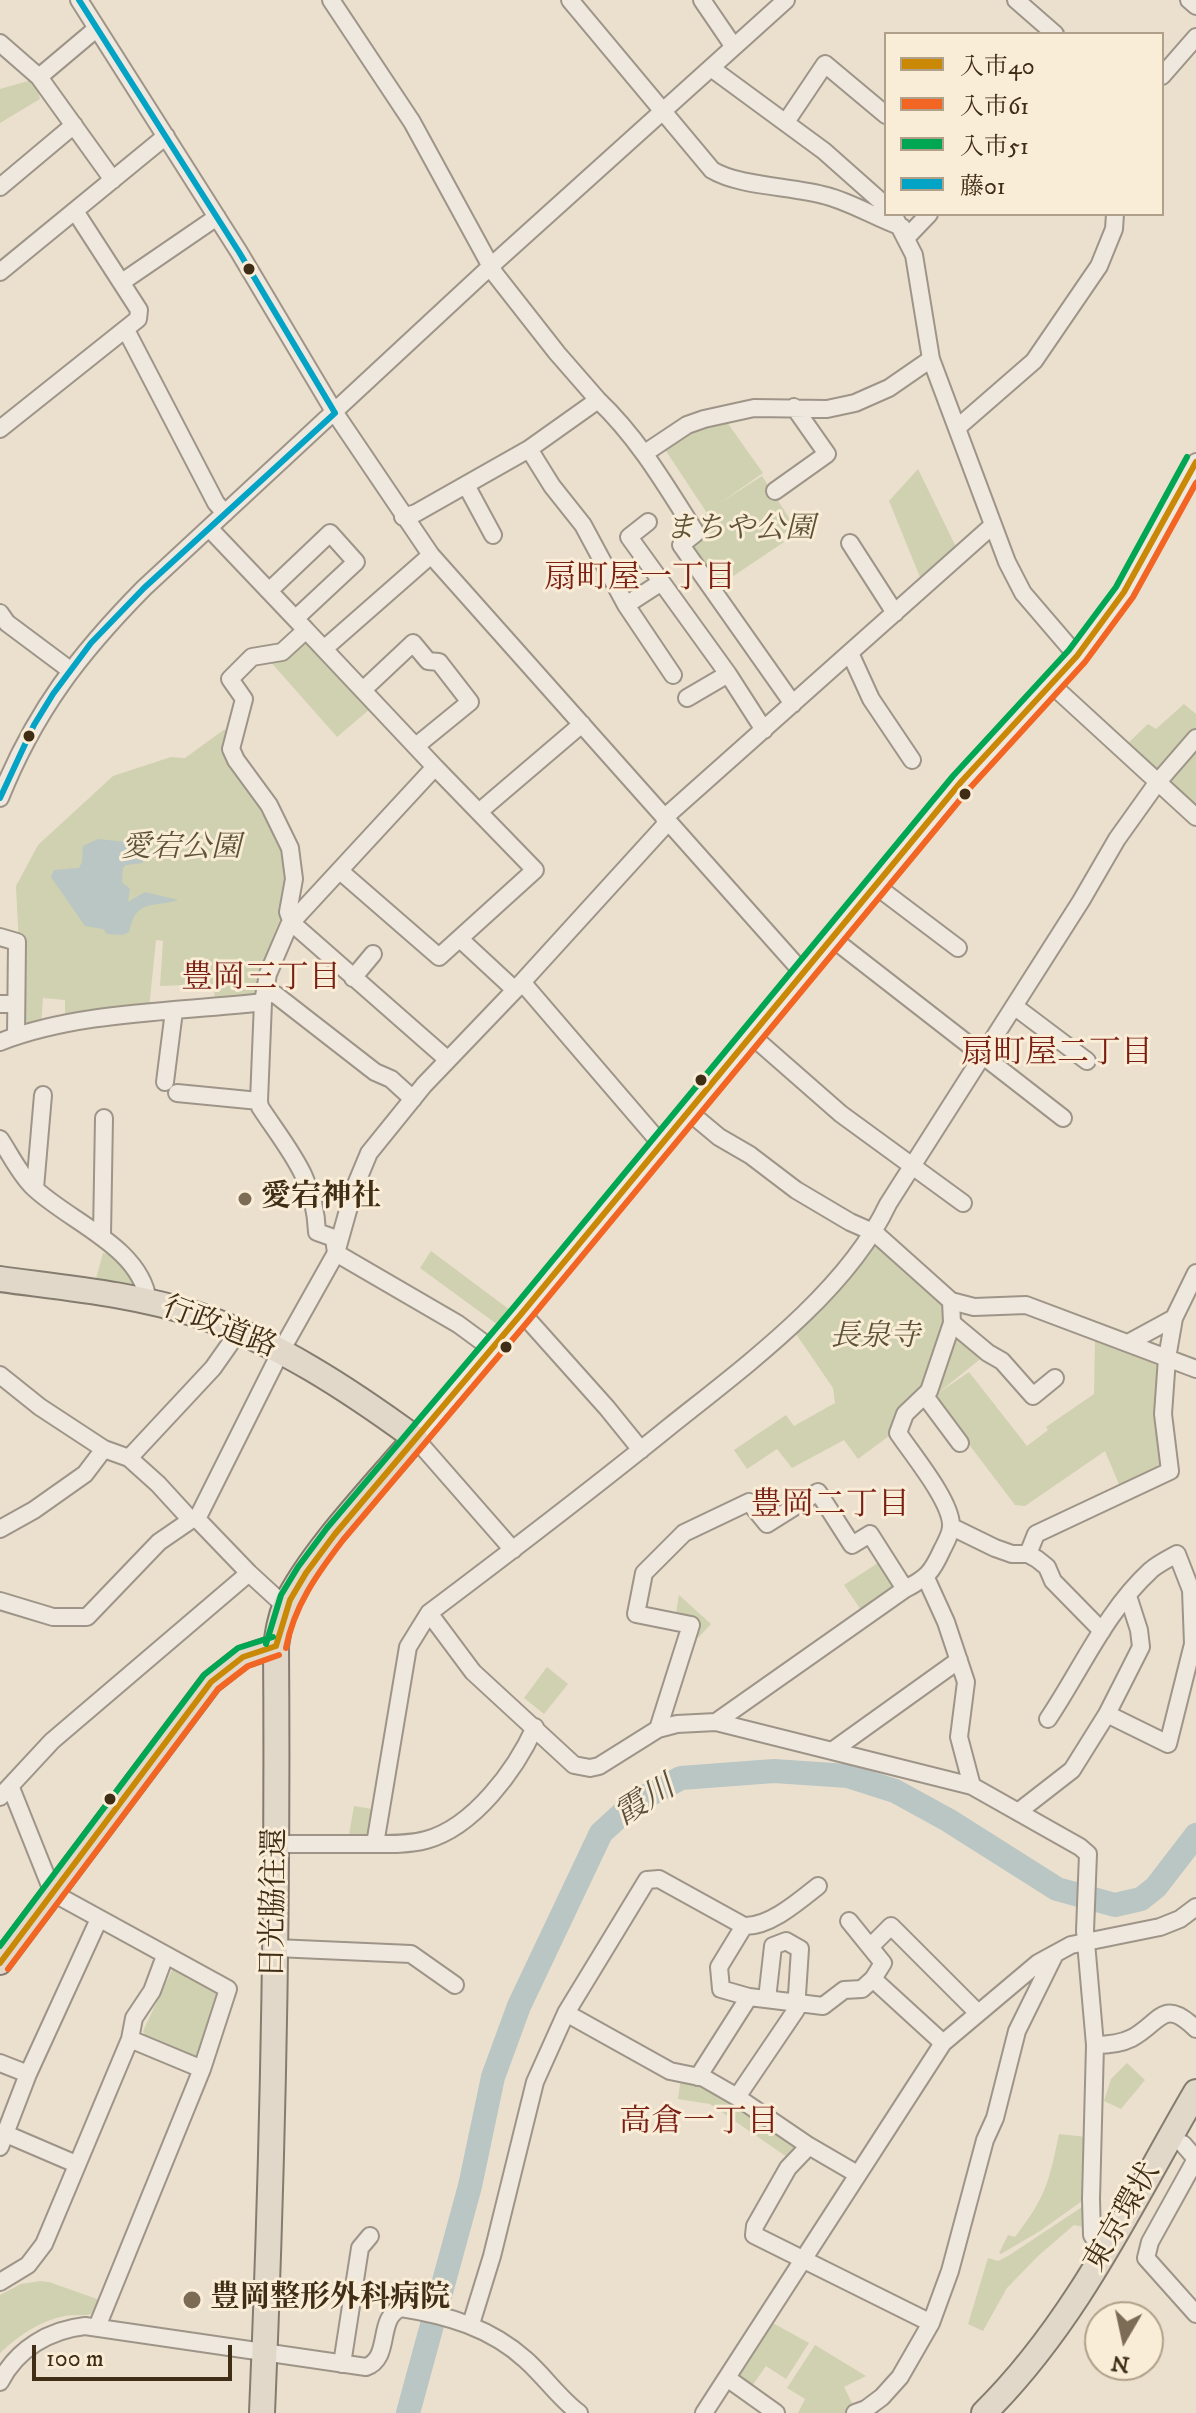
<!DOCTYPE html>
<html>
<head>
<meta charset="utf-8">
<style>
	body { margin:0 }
	#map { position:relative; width:1196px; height:2413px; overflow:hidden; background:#ebe0ce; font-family:"IM FELL DW Pica","Noto Serif JP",serif }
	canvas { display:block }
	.legend { position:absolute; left:884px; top:32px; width:280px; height:184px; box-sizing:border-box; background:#faedd7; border:2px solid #b0a089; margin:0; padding:10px 14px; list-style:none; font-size:24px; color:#402d15 }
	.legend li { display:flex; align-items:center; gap:16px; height:40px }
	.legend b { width:40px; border:2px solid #b0a089 }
	.north { position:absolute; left:1084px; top:2301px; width:80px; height:80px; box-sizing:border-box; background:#faedd7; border:2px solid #b0a089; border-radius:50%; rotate:189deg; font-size:22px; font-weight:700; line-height:32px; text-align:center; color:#402d15 }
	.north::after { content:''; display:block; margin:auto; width:28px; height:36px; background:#7c6c56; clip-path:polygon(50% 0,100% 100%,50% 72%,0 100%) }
	.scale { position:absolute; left:32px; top:2345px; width:200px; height:36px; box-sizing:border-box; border:4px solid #402d15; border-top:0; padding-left:10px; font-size:24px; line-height:28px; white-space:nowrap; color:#402d15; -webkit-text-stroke:6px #faedd7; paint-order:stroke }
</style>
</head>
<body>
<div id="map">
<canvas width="1196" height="2413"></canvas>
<ul class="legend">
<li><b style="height:10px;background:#c98805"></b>入市40</li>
<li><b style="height:10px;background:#f26522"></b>入市61</li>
<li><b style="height:10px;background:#00a651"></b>入市51</li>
<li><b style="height:10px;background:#03a3c5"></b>藤01</li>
</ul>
<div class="north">N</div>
<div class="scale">100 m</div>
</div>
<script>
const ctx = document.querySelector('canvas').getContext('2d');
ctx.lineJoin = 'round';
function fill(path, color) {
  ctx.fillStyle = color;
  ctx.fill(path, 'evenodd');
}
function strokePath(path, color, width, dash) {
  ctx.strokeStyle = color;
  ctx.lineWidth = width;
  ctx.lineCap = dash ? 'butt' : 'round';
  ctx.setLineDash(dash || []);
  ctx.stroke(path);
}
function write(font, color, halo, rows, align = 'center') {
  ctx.font = font + ' "IM FELL DW Pica","Noto Serif JP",serif';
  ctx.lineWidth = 6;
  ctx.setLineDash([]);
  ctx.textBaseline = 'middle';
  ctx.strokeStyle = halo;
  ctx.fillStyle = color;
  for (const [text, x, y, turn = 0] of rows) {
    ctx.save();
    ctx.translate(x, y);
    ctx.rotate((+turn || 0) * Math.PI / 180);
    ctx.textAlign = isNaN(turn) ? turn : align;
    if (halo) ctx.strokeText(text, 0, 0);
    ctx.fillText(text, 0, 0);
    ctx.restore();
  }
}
const green = new Path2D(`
	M35 79 40 99 0 123V89Z
	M724 418 763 473 720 503 762 476 795 527 780 536 784 542 717 587 690 549 695 521 707 513 662 445 686 428Z
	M918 469 957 549 922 582 889 501Z
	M310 642 370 709 337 737 269 660Z
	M1184 704 1196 714V730L1156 772 1126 745 1148 724 1156 729Z
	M225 729C241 770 296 846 290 888 287 907 276 927 270 946 265 962 263 978 261 995L215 1004 214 984 160 986 163 941 156 940 149 1009 65 1020V1000L43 998 41 1025 23 1028 16 886 38 845 113 776 171 757 185 758Z
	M1196 749V805L1167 780Z
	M876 1245 943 1303 947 1321 928 1377 893 1433 858 1459 844 1440 792 1468 777 1449 747 1469 734 1450 786 1415 794 1426 835 1403 833 1388 794 1331Z
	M431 1251 510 1310 498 1325 420 1268Z
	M103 1253C122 1256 128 1269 136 1286L96 1279Z
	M953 1332 984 1356 937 1394 969 1372 1027 1446 1048 1430 1046 1427 1094 1394 1095 1339 1157 1362 1160 1372 1165 1465 1121 1489 1105 1451 1025 1506 1015 1505 939 1405 942 1403 929 1397Z
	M881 1561 895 1585 894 1590 863 1613 844 1585Z
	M679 1595 711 1624 698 1638 681 1620 682 1614 676 1613Z
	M547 1667 568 1684 544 1714 524 1698Z
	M354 1806 372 1809 366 1835H349Z
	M178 1968 217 1989 219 1995 199 2056 193 2058 147 2039 143 2031 172 1970Z
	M1127 2063 1145 2080 1121 2109 1104 2101 1111 2079Z
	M681 2077 704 2083 796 2144 787 2157 710 2104 678 2099Z
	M1059 2134 1087 2137 1085 2199 1040 2231 1001 2254 999 2253 1008 2235 1015 2237C1046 2197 1049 2182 1059 2134Z
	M1085 2205 1084 2227 1074 2225 1038 2256 1007 2288 983 2331 968 2324 988 2258 998 2261 1008 2256Z
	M40 2281 49 2282 100 2300C100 2302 97 2310 95 2312 90 2317 73 2314 65 2316 39 2321 18 2336 0 2353V2295L21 2284Z
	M771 2322 809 2343 786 2379 766 2366 750 2389 734 2378Z
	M815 2345 866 2376 844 2387 855 2409 845 2413H798L805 2399 787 2388Z`);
const water = new Path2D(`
	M98 839 126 842 131 850 141 853 143 863 126 865 123 868 122 882 130 889 128 902 145 892 178 900C153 908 136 898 129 932L122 935 107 934 103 929 85 926 51 877 54 870 79 868 82 862 83 846Z`);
const river = new Path2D(`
	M408 2413 470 2186 493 2077 519 2006 601 1833 635 1802 681 1778 774 1771 848 1776 895 1791 948 1820 1057 1889 1115 1905 1141 1899 1156 1887 1196 1835`);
const minor = new Path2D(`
	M79 0 239 252 335 413 431 555 804 974
	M331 0 412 122 495 274 557 353 598 400
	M570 0 712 170C740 187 794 186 827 196 853 203 876 218 902 227
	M702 0 734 47
	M1016 0 1055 34
	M1189 0 1196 6
	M0 43 39 77 113 180
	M711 68 824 151 886 206
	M1162 76 1196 37
	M39 77 96 29
	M786 122 825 64 886 115
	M0 187 74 125
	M893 214 914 255 931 359 1007 562 1023 593 1077 656
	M907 237 929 214
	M0 272 166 136
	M122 282 217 217
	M126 330 216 503 225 513
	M957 428 1034 361 1099 266 1114 229 1115 214
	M0 429 138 319 139 310 75 211
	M529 449 552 486 583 525 626 605 673 675
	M645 453 687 425 704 419 754 408 827 409 855 403 889 388 931 359
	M466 485 493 535
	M775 491 827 454 794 407
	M403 517 416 513 529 449 598 400C639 439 666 486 696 533L681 545 793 704
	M648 522 629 537 728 674 764 730
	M209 528 306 630 282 652 252 657 230 679 244 699 231 749 236 760 269 805 290 848 294 879 288 912 292 923 448 1060
	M850 543 895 613
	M270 590 330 533 356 562 296 618
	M626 605 660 583
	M0 613 7 623 70 670
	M306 630 435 767
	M325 648 431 555
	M850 653 871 699 912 760
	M1052 685 1196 817
	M364 689 413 643 428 661 439 662 470 702 416 746
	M687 698 728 674
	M0 798C35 711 79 654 144 588L491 266 786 0
	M480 811 582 724
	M664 818 992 526
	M876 886 958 948
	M0 937 17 942 16 1036
	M460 939 515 990
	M833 939 1063 1118
	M353 978 373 954
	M522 982 662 1145
	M265 992 276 995 375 1072 391 1079 413 1099
	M0 1004H16
	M1014 1006 1087 1061
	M752 1036 841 1114 963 1203
	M0 1042C79 1011 179 1012 263 1002
	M165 1082 174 1011
	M177 1093 259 1101
	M689 1112 719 1137 750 1155 796 1190 850 1222 875 1233 951 1301 974 1307 1026 1305 1196 1369
	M0 1139C10 1154 19 1173 32 1186 67 1221 141 1246 148 1301
	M35 1188 43 1095
	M102 1235 104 1118
	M336 1253 334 1238 317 1232C315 1178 289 1151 260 1107L259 1101 263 1002 268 974 289 925 435 767 535 870 439 957 340 871
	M336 1253 458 1324 492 1349
	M522 1313 607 1408 641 1450
	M952 1323 988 1353 1002 1361 1033 1396 1055 1378
	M1128 1343 1174 1318
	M0 1375 40 1407 104 1449 129 1458 158 1484 191 1520 197 1519 249 1573 285 1606
	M925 1396 960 1443
	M129 1458 213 1368 239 1331
	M197 1519 281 1351 336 1253 354 1189 369 1153 424 1085 515 990 668 822
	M952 1527 995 1548 1012 1554H1028L1037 1559 1047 1567 1053 1581 1102 1631
	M0 1529 34 1510 85 1474 104 1449
	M513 1550 415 1438 522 1313 961 782 1077 656 1124 592 1196 462
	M1028 1554 1036 1534 1170 1471 1163 1414 1167 1358 1174 1318 1196 1273
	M926 1578 946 1622 966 1682 959 1737 972 1786
	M0 1601 53 1617H87L159 1542 191 1520
	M429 1613 473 1672 574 1765 590 1768 599 1766 658 1729 677 1724 716 1722 972 1786 1080 1847 1088 1854 1085 1931 1095 2045 1091 2199 1092 2235 1105 2256
	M1048 1719C1081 1670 1106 1611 1151 1570 1158 1564 1168 1559 1177 1554L1191 1590 1193 1644 1168 1744 1107 1714
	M716 1722 905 1589C927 1578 932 1572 942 1550 946 1542 951 1534 951 1526 952 1502 912 1454 898 1433L905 1414 929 1391 952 1323 951 1301
	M658 1729 691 1625 636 1614 644 1573 684 1533 749 1502 767 1524 818 1492 852 1545 870 1534 905 1589
	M832 1751 959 1660
	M11 1788 53 1893 228 1989 202 2069 97 2327
	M0 1797 52 1741 249 1573
	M1018 1812 1072 1770 1107 1714 1141 1647 1139 1630 1128 1596
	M277 1844C306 1844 335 1844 364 1844 385 1844 407 1845 426 1840 474 1827 516 1769 535 1727
	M375 1844 408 1647 429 1613C510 1552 590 1491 669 1427 744 1367 847 1292 888 1204L1081 901 1117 839 1157 783 1196 738
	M849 1921 883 1963 873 1979
	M744 1926 719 1967 721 1989 749 1997
	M870 1947 891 1926 978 2013
	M276 1948 411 1954 455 1985
	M566 2013 670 2071 704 2078 737 2097 809 2146 857 2174
	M130 2039 202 2069
	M1095 2045C1108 2045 1120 2044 1132 2038 1161 2022 1163 1997 1196 2029
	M0 2063 28 2074
	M698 2077 749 1997 823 2006 844 1990 862 1989 873 1979 943 2043
	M737 2097 796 2010 800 1949 786 1941 773 1946 767 1999
	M6 2134 76 2164
	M1183 2144 1196 2159 1150 2242 1146 2258 1196 2314
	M809 2146 788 2168 755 2226 754 2235 931 2323
	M0 2147 28 2074 99 1919
	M0 2282 28 2265 44 2244 130 2039 134 2018 152 1991 165 1956
	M471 2324 492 2256 535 2082 566 2013 647 1880 659 1879 744 1926C769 1927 798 1902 818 1886
	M342 2364 360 2248 370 2236
	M727 2378 776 2413
	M0 2382C17 2349 49 2330 85 2326L366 2367C392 2358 376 2318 401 2308 447 2315 491 2328 526 2360 545 2377 559 2398 579 2413
	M704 2413 943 2043 1038 1963 1071 1945 1160 1927 1180 1919 1196 1907
	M855 2413 866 2409 882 2397 900 2377 931 2323 950 2271 985 2140 995 2118 1017 2031 1054 1956`);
const major = new Path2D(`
	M0 1963 211 1682 243 1657 276 1646`);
const highway = new Path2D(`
	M0 1279C66 1288 135 1294 198 1315 276 1342 348 1389 415 1438 375 1486 313 1549 286 1604 280 1618 278 1632 276 1646 278 1902 273 2157 262 2413
	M984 2413C1077 2321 1131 2203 1196 2092`);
const bus1 = new Path2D(`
	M276 1646 290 1600 306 1573 335 1534 522 1313 961 782 1077 656 1124 592 1196 462
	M0 1963 211 1682 243 1657 276 1646`);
const bus2 = new Path2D(`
	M286 1648C294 1606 317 1574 343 1540L530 1319 969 789 1085 662 1133 597 1196 483
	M8 1969 218 1689 248 1666 279 1655`);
const bus3 = new Path2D(`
	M266 1644 281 1595 298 1567 327 1528 514 1307 953 776 1069 650 1116 587 1187 457
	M0 1946 204 1675 238 1648 273 1637`);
const bus4 = new Path2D(`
	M79 0 239 252 335 413
	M0 798 34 725 53 694 91 643 144 588 335 413`);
const markers = [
	[249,269,7,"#402d15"],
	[29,736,7,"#402d15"],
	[965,794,7,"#402d15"],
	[701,1080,7,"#402d15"],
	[245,1199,8,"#7c6c56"],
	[506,1347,7,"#402d15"],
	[110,1799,7,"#402d15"],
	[192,2300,10,"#7c6c56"]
];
const parkNames = [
	["まちや公園",740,531],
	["愛宕公園",181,850],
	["長泉寺",875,1339]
];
const poiNames = [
	["愛宕神社",261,1199],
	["豊岡整形外科病院",210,2300]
];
const streetNames = [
	["行政道路",219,1329,21],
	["日光脇往還",276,1903,-89],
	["東京環状",1124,2218,-60]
];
const neighbourhoodNames = [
	["扇町屋一丁目",640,580],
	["豊岡三丁目",261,980],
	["扇町屋二丁目",1057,1055],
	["豊岡二丁目",830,1507],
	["高倉一丁目",699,2124]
];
const waterNames = [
	["霞川",646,1803,-32]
];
fill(green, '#cfd1b0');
fill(water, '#b9c6c4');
strokePath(river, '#b9c6c4', 24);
strokePath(minor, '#9e9588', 20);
strokePath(major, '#857c70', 26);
strokePath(highway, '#857c70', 28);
strokePath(minor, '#eee8df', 16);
strokePath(major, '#e1d8ca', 22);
strokePath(highway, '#e1d8ca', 24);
strokePath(bus1, '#c98805', 6);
strokePath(bus2, '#f26522', 6);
strokePath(bus3, '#00a651', 6);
strokePath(bus4, '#03a3c5', 6);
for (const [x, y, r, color] of markers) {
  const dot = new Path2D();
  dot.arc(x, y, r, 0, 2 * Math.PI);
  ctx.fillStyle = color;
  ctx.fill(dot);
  strokePath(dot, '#faedd7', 3);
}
write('italic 30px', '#5e5336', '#faedd7', parkNames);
write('bold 30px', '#402d15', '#faedd7', poiNames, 'left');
write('30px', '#402d15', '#faedd7', streetNames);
write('32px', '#7a1f14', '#faedd7', neighbourhoodNames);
write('italic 32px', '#595040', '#faedd7', waterNames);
</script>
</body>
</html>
